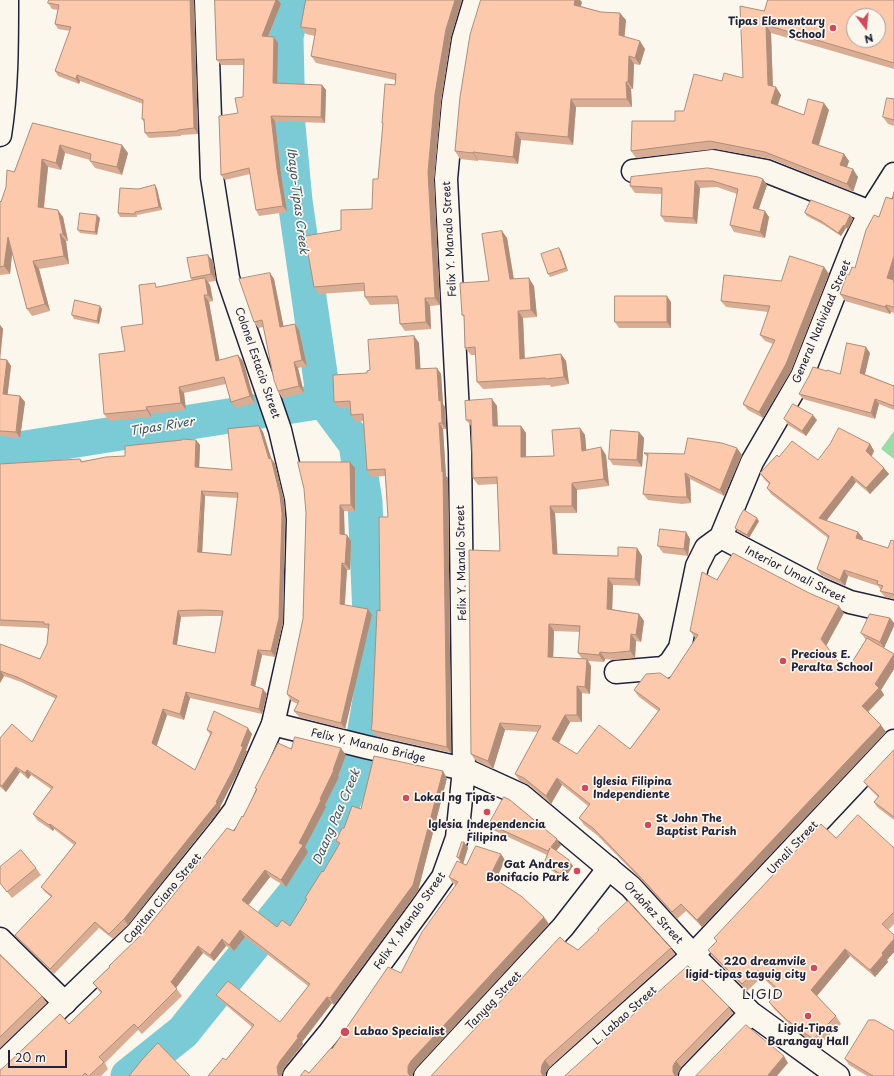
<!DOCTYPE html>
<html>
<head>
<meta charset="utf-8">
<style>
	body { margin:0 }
	#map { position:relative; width:894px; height:1076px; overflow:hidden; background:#fbf7ec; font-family:"Playpen Sans",sans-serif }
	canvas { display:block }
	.north { position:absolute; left:846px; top:8px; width:40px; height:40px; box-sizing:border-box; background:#fbf7ec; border:1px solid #a4a2a5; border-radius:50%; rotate:164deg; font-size:11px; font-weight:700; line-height:16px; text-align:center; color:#22223b }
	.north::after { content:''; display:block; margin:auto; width:14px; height:18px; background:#d1495b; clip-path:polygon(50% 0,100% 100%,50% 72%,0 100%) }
	.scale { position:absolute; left:8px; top:1050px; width:59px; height:18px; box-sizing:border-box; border:2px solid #22223b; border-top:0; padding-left:5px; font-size:12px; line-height:14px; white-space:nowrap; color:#22223b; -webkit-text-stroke:3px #fbf7ec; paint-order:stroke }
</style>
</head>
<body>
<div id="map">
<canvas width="894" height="1076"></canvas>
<div class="north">N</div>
<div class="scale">20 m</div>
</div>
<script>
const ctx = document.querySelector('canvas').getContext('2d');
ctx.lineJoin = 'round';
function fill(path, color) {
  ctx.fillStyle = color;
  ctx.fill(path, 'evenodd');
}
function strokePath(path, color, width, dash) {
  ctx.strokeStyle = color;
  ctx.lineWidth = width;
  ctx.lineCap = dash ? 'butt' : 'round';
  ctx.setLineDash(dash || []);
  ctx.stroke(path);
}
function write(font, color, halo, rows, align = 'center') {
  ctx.font = font + ' "Playpen Sans",sans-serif';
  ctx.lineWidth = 3.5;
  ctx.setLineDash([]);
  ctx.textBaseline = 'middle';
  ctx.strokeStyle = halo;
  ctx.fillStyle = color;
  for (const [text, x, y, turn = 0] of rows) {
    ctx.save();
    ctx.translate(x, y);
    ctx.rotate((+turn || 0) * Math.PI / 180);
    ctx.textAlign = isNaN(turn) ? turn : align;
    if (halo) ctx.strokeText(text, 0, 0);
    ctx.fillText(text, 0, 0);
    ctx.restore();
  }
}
const green = new Path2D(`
	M894 431V459L881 449Z`);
const river = new Path2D(`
	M0 452 324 401
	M128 1076 183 1032 313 871 359 766 373 682 365 502 356 444 324 401 295 201 288 126 286 37 294 0`);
const street = new Path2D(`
	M206 0 212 177 228 278 280 430 296 498 298 519 295 625 273 724
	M0 135C7 91 7 45 7 0
	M633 171 713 161 766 171 870 212
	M721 537 752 462 802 376 854 244 870 212 894 174
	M721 537 820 589 850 602 894 612
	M616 672 663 668 670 663 680 648 697 566 706 548 721 537
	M0 939 65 1003
	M425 1076 563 927 609 868
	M558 1076 693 955 894 741`);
const secondary = new Path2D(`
	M0 1065 137 933 220 830 235 810 273 724 366 747 464 769 521 795 631 887 693 955 751 1013 838 1076
	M294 1076 330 1032 421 908 443 877 457 838 464 769 460 452 446 179 453 103 463 40 475 0
	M690 1076 751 1013`);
const wall = new Path2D(`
	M194 0 198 134 181 135V136L149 138 145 133 144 122 142 119 143 104 80 81 79 84 58 76 55 71 70 31 58 29 55 24 58 10 52 9 48 3Z
	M215 0H278L281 4 268 37 278 43 277 83 322 85 326 90 325 123 275 121 281 174 287 212 259 216 256 210 250 174 225 180 221 175 238 113 243 97 244 65H221L217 60Z
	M894 0V69L771 33 773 87 781 95 778 105 804 115 829 110 819 145 844 154 849 161 847 167 858 177 853 192 771 159 715 149 636 158 631 151 675 121 684 111 722 81 743 78 764 11Z
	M582 2 581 6 626 20 624 37 645 49 640 65 634 64 633 89H631L632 107H576L573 145 521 140 518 164 478 160V161L460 159 455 151Z
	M301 27 451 37 441 102 434 180 440 305 430 306 431 329 405 331 400 324 399 304 370 305 365 297 364 291 319 294 314 287 341 230 372 209 378 179 383 124 382 123 395 85V80L316 63 311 56 315 36 306 34Z
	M894 99V126L888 124 883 117Z
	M33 123 128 153 122 175 95 168 90 161V160L65 153 61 170 48 167 44 208 63 217 68 241H66L69 264 39 269 50 311 32 316 27 309 12 253 10 274 0 275V201L1 202 14 172Z
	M631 177 763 179 767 185 759 209 769 217 765 238 734 232 730 225 737 194 717 187 700 188 697 224 665 222 661 216 662 194 635 193 630 186Z
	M155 185 157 189 162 210 137 215V217H120L118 213 138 189Z
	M894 192V313L891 312 890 314 845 301 840 294 849 275 855 268 879 217 892 199Z
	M805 213 850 215 853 219 848 229 846 228 841 236 824 225 807 216Z
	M100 218 97 235 80 233 78 230Z
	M502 231 507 238 514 279 534 286 537 317 523 318 525 359 561 354 566 361 569 384 551 387 550 385 483 389 477 382 476 355H471L465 348 464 317 462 315 489 281Z
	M559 248 561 251 568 271 550 277 548 274Z
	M213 261 216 281 208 282 210 285 213 301 209 302 219 360 243 361 255 403 236 408 231 402 226 384 184 393 186 410 151 414V417L109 421 104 414 125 351 143 324 158 287 192 281 191 278Z
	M824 267 829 274 791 371 763 418 748 410 743 404 773 344 765 341 760 335 768 312 726 307 721 301 781 281Z
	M270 273 274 279 283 326 295 324 299 330 307 366 298 368 304 393 282 398 278 391 263 327 258 328 254 322Z
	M671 302V328H619L615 322Z
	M102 309 99 324 74 319 72 315Z
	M0 325 3 329 0 359 7 360 11 366 7 395 20 396 25 402 20 438 0 436Z
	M414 336 419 343 420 369 437 368 441 374 443 404 445 407 446 429H443L446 476 448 478 451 753 376 736 371 730 372 724 380 611 388 517 385 476 371 477 367 470 363 421 356 422 351 415 350 408H339L334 402 367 373 370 370Z
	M870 353 865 374 894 386V410L879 404 875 419 803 399 799 394 827 371 840 374Z
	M492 399 497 406 498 426H521L526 433V457L554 456 580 428 585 435 586 450 606 455 609 486 577 490V513H555L557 554 618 556 637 548 642 556 640 586 613 585 612 609 639 614 644 621 641 642 636 641 635 658 614 660 605 659 604 662 588 661 591 666 590 694 582 693V722H570L559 743 577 754 630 749 658 711 639 697 634 690 669 679 696 639 690 631 717 580 844 613 826 646 846 672 866 640 861 633 890 618 894 623V626L884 648 880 646 894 655V669L881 690 884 695 868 712 886 732 702 927 686 911 677 919 651 890 598 836 584 825 579 818 588 806 562 785 551 804 529 785 520 781 515 774 538 732 505 730 493 769 476 761 471 754 500 551 497 484 478 485 473 478 472 427 466 420ZM554 631 580 632 578 653 582 659 553 657Z
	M784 419 817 420 806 436 788 425Z
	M259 426 263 432 271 458 275 464 284 500 285 519 283 623 275 657 262 655 255 687 267 694 262 714 190 698 184 720 167 715 156 746 195 770 210 734 207 730 252 734 246 750 247 752 236 776 220 807 221 808 128 925 113 939 99 928 54 974 19 940 15 935 51 897 45 892 41 887 74 845 54 829 53 831 37 820 33 814 51 789 31 775 28 779 20 772 6 792 0 787V738L32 742 56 699 21 682 4 676 0 683V644L40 659 47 644 48 630 47 628 0 626V464L80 459 82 461 125 456 196 440 200 445 199 467 232 470ZM205 496 238 498 231 555 202 552ZM207 616H222L215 653 177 645 181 617Z
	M639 432 644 438 642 467 613 465 609 459Z
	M870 444 874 451 871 456 889 474 870 494 856 482 826 520 858 532 863 538 862 540 888 548 894 541V599L885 597 880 591 881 590 878 586 848 576 845 586 821 575 817 569 828 538 771 494 767 488 769 484 764 479 760 473 779 457 818 460Z
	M644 453 684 454 742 455 724 496 690 479 691 503 682 504 648 500 643 494 647 457Z
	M350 462 355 468V511H344V534L351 541 350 570H347L345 605 372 615 345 729 299 717 294 711 298 704 291 701 287 694 303 619 306 513Z
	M759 521 749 538 737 531 735 528Z
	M686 532 690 539 688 556 663 553 658 546Z
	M291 749 346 755 338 776 339 777 325 805 326 807 305 847 308 852 286 887 270 877 248 905 277 927 290 926 307 900 305 898 323 872 339 845 336 841 344 828 361 809 447 778 418 891 334 1005 332 1003 302 1042 303 1044 284 1068 282 1074V1076H208L226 1060 252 1027 221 1001 216 995 280 1022 308 986 245 937 234 951 226 946 214 961 203 953 176 988 182 996 142 1034 138 1030 105 1063 108 1069 101 1076H0L4 1067 69 1024 101 993 98 990 93 983 142 934 234 831 243 817 257 790 255 788Z
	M894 750V820L877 807 874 802 878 797 868 787 864 782Z
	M489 824 561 845 556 851 569 860 573 866 564 879 548 868 544 863 547 855 493 830Z
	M836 838 894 848V924L888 930 894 935V952L887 960 888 962 875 977 850 956 817 996 836 1016 841 1024 818 1046 792 1027 774 1009 769 1002 779 993 762 977 747 991 713 957 708 950 717 942 714 938Z
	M464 842 468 848 463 864 466 865 505 860 496 880 549 924 416 1068 413 1073V1076H300L309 1073 332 1049 401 973 456 885 453 884 449 877 461 863 457 857Z
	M0 867 36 868 41 875 12 898 0 883Z
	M598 929 671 948 675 954 550 1067 546 1072V1076H431L564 941 578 950 599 931Z
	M0 954 42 996 47 1003 0 1048Z
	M729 1007 733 1013 681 1067 678 1073V1076H565Z
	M845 1059 894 1076H867L849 1065Z`);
const shadedWall = new Path2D(`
	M190 0H194L198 134 194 128Z
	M274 0H278L281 4 266 41 262 36Z
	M455 0H462L451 37 441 102 434 180 440 305 435 298 428 172 435 94 446 29Z
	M575 0H580L582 2 579 12 574 5Z
	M620 13 626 20 624 43 619 35Z
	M766 25 771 33 773 93 768 85Z
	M274 37 278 43 277 89 273 83Z
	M640 41 645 49 640 65 635 58Z
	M629 56 634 64 633 89 628 82Z
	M77 75 80 81 79 84 76 79Z
	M626 82 631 89 632 107 627 99Z
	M322 85 326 90 325 123 321 117Z
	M776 87 781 95 776 110 771 103Z
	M571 99 576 107 573 145 568 137Z
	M824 103 829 110 817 151 812 143Z
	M271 116 275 121 281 174 287 212 283 206 277 169Z
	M516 132 521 140 518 164 513 157Z
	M60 145 65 153 61 170 56 163Z
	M122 145 128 153 122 175 117 167Z
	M473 152 478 160V161L473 153Z
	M844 154 849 161 845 172 840 165Z
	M42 159 48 167 43 214 38 207Z
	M853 169 858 177 853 192 847 184Z
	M763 179 767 185 757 214 753 208Z
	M695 181 700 188 697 224 693 218Z
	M155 185 157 189 162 210 159 207Z
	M58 210 63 217 68 241 63 234Z
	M765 211 769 217 765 238 760 232Z
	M97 215 100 218 97 235 95 232Z
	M850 215 853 219 848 229 845 226Z
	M844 225 846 228 841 236 838 233Z
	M502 231 507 238 515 287 510 279Z
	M60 234 66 241 69 264 64 256Z
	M8 237 13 245 10 274 4 266Z
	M559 248 561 251 568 271 566 268Z
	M208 255 213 261 216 281 211 274Z
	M894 256V284L887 278Z
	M33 261 39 269 50 311 45 304Z
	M824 267 829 274 791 371 763 418 759 412Z
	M270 273 274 279 285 333 280 327Z
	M205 278 210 285 213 301 208 295Z
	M529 278 534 286 537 317 531 310Z
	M204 295 209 302 221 368 216 361Z
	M667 296 671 302V328L667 322Z
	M425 298 430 306 431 329 426 322Z
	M886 305 891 312 890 314 885 307Z
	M100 306 102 309 99 324 97 321Z
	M518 311 523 318 525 367 520 359Z
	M295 324 299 330 307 366 302 360Z
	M0 325 3 329 0 360Z
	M414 336 419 343 421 376 416 369Z
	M866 347 870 353 864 378 860 373Z
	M561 354 566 361 569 384 564 377Z
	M238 355 243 361 255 403 250 396Z
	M7 360 11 366 7 400 3 394Z
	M294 362 298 368 304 393 299 386Z
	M437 368 441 374 443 404 445 407 446 429 442 423 439 401Z
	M179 387 184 393 186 410 181 403Z
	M20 396 25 402 20 438 16 432Z
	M492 399 497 406 498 434 493 426Z
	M875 399 879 404 875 419 871 413Z
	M146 407 151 414V417L147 410Z
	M813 415 817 420 806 436 802 431Z
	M439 423 443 429 446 476 448 478 451 753 447 747 442 472Z
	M259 426 263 432 273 464 269 459Z
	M521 426 526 433V464L521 457Z
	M580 428 585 435 587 458 582 451Z
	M639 432 644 438 642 467 637 460Z
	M196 440 200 445 199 472 195 467Z
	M870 444 874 451 871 458 866 451Z
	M601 447 606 455 609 486 604 479Z
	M737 448 742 455 724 496 720 490Z
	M271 458 275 464 284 500 285 519 283 623 275 657 271 651Z
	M350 462 355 468V511L351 505Z
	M884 468 889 474 870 494 866 488Z
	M685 473 690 479 691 503 687 497Z
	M852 476 856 482 824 524 819 518Z
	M572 483 577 490V513L572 506Z
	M202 491 205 496 202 557 198 552Z
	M340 505 344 511 345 540 340 534Z
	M550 506 555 513 558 561 553 554Z
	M757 518 759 521 749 538 747 535Z
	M686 532 690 539 688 556 684 549Z
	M858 532 863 538 860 544 856 538Z
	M347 535 351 541 350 570 345 564Z
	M637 548 642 556 640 586 635 579Z
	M342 563 347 570 344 611 340 604Z
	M844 570 848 576 845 586 840 580Z
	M608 578 613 585 612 616 607 609Z
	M839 606 844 613 826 646 821 639Z
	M368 609 372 615 345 729 341 723Z
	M178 611 181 617 176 650 173 644Z
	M639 614 644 621 641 642 636 635Z
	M890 618 894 623V626L884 648 880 642Z
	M549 624 554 631 553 664 548 657Z
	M631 634 636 641 635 658 630 651Z
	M258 650 262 655 254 691 251 685Z
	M600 652 605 659 604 662 599 655Z
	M894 654V669L881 690 884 695 867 713 862 706Z
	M587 659 591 666 590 694 585 687Z
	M0 670 4 676 0 683Z
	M577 686 582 693V722L577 715Z
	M263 689 267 694 262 714 259 709Z
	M186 692 190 698 184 720 180 714Z
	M163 709 167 715 156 748 152 743Z
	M565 715 570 722 557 746 552 739Z
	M500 723 505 730 493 769 488 761Z
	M881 725 886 732 702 927 697 920Z
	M248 728 252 734 246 750 247 752 236 776 220 807 221 808 128 925 124 919 216 802 241 746Z
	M341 748 346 755 338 776 339 777 325 805 326 807 305 847 308 852 286 887 281 880 333 770Z
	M16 767 20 772 6 792 2 786Z
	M27 770 31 775 28 779 25 773Z
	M443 771 447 778 418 891 334 1005 330 998Z
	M557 778 562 785 551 804 546 796Z
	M50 824 54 829 53 831 49 825Z
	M557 839 561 845 555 852 551 847Z
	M464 842 468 848 463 864 459 858Z
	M501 854 505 860 494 883 490 876Z
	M569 860 573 866 564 879 560 874Z
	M265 870 270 877 247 907 242 900Z
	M544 917 549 924 416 1068 413 1073V1076H410L408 1073V1066L411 1061Z
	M240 930 245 937 234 951 229 945Z
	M222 939 226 946 214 961 210 955Z
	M894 939V952L887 960 888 962 875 977 870 970 882 953Z
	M198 946 203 953 175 989 171 982Z
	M845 949 850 956 816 997 811 990Z
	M327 997 332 1003 302 1042 303 1044 284 1068 282 1074V1076H279L278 1074 277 1067 280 1061 297 1036Z
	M784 1056 788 1063 777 1076H769L768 1075Z
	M545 1060 550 1067 546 1072V1076H543L541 1072 542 1065Z
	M676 1061 681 1067 678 1073V1076H675L673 1072V1066Z`);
const building = new Path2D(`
	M49 0H190L194 128 178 130V131L145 133 144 119H142L143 100 77 75 76 79 55 71 71 27 55 24 59 5 48 3Z
	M215 0H276L262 36 274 37 273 83 322 85 321 117 271 116 277 169 283 206 256 210 249 168 221 175 219 116 238 113 235 98 243 97 244 59 217 60Z
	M306 0H455L446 29 435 94 428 172 435 298H425L426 322 400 324 398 299H397V296L365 297 364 283 314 287 305 236 341 230V210L372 209 373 179H378L383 123H382L385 84 395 85 396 74 311 56 316 29 301 27Z
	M481 0H575L574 5 601 12 620 13 619 35 640 41 635 58 629 56 628 82H626L627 99H571L568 137 516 132 513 157 473 152V153L455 151 460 97 470 35Z
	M768 0H894V63L766 25 768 85 776 87 771 103 804 115 808 99 824 103 812 143 844 154 840 165 853 169 847 184 765 152 710 141 631 151 632 121H675V111H684L694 74 722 81 724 73 743 78 740 6 764 11ZM854 16H878V40H854Z
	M887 98 894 99V120L883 117Z
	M33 123 122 145 117 167 90 161 91 154 60 145 56 163 42 159 38 207 58 210 63 234H60L64 256 33 261 45 304 27 309 8 237 4 266 0 267V201L1 202 6 187 7 170 14 172Z
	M708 168 758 177 763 179 753 208 765 211 760 232 730 225 738 189 713 181H695L693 218 661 216 662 188 630 186 631 177Z
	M155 185 159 207 135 212V214L118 213 120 188 138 189Z
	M894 192V256L887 278 894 280 893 282H894V307L886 305 885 307 840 294 847 274 849 275 852 267 855 268 866 230 874 215 879 217 886 197 892 199Z
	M811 200 850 215 845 226 844 225 838 233 821 221 805 213Z
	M80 213 97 215 95 232 78 230Z
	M502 231 510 279 529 278 531 310 518 311 520 359 561 354 564 377 546 379 545 378 477 382 475 347 465 348 464 315H462L460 283 489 281 482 234Z
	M559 248 566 268 548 274 541 254Z
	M208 255 211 274 191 278 187 258Z
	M790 256 824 267 786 364 759 412 743 404 775 340 760 335 770 306 721 301 724 275 781 281Z
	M270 273 280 327 295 324 302 360 294 362 299 386 278 391 274 380 262 320 254 322 239 279Z
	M205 278 208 295H204L216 361 238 355 250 396 231 402 224 377 179 387 181 403 146 407 147 410 104 414 99 354 125 351 121 327 143 324 139 285 155 283 156 287Z
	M615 296H667V322H615Z
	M75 300 100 306 97 321 72 315Z
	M414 336 416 369 437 368 439 401 441 400 442 423H439L442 472 443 471 447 747 371 730 372 724 377 610 380 611 379 517H388L385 469 367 470 363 414 351 415 350 401 334 402 333 375 367 373V371L370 370 368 340Z
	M847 343 866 347 860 373 894 386V406L875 399 871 413 799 394 809 376 813 367 827 371V370L840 374Z
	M0 359 7 360 3 394 20 396 16 432 0 431Z
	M492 399 493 426H521V457L554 456 552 430 580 428 582 451 601 447 604 479 572 483V506H550L553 554 618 556V547L637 548 635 579 608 578 607 609 639 614 636 635 631 634 630 651 610 653 600 652 599 655 578 653 580 626 549 624 548 657 587 659 585 687 577 686V715H565L552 739 577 754 599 725 630 749 660 709 634 690 646 674 660 673 669 679 698 635 690 631 702 572 717 580 733 553 809 593 839 606 821 639 846 672 867 638 894 654 875 684 879 688 862 706 881 725 697 920 681 904 672 912 646 883 593 828 579 818 590 804 557 778 546 796 524 778 515 774 541 726 500 723 488 761 471 754 469 550 500 551 497 477 473 478 471 420H466L465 401Z
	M793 404 813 415 802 431 784 419Z
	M259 426 269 459 271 458 280 495 282 514 279 618 271 651 258 650 251 685 263 689 259 709 186 692 180 714 163 709 152 743 195 770 212 732 207 730 214 711 248 728 241 746 243 747 233 770 216 802 217 803 124 919 109 934 95 922 50 969 15 935 52 896 41 887 76 843 50 824 49 825 33 814 53 787 27 770 25 773 16 767 2 786 0 785V738L12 724 32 742 57 696 17 677 0 671V644L40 659 47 644 49 624H44V622L0 620V464L80 459 81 462 106 457 125 456V446L182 440V439L196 440 195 467 232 470 228 429ZM202 491 238 493 231 555 198 552ZM203 610 223 611 215 653 173 644 178 611Z
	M839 428 870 444 866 451 884 468 866 488 852 476 819 518 858 532 856 538 888 548 891 540 894 541V595L893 594 880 591 883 586 877 584 878 581 844 570 840 580 817 569 829 536 767 488 770 483 760 473 777 455 779 457 792 441 818 460 830 444Z
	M611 430 639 432 637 460 609 459Z
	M688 438 722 443 737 448 720 490 685 473 687 497H678L643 494 648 454 644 453 684 454Z
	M298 462H350L351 505H340V534L347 535 345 564 342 563 340 604 368 609 341 723 294 711 299 701 287 694 303 619 306 513 304 489Z
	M744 510 757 518 747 535 735 528 740 516Z
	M660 529 686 532 684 549 658 546Z
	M870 614 890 618 880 642 861 633Z
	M295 737 341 748 333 770H334L320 799 321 800 299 843 303 845 281 880 265 870 242 900 277 927 282 920 290 926 307 899 305 898 322 871 323 872 340 843 336 841 342 828H344L352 806 361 809 374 756 443 771 413 885 330 998 327 997 297 1036 298 1038 280 1061 277 1067 278 1074 279 1076H208L223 1058 226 1060 254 1025 216 995 228 981 280 1022 310 984 240 930 229 945 222 939 210 955 198 946 171 982 177 989 138 1028 134 1024 99 1057 104 1062 89 1076H88L85 1073 82 1076H0V1070L4 1067 60 1014 69 1024 102 992 93 983 110 967 109 966 142 934 227 828 234 831 242 816 243 817 257 789 255 788 278 743 291 749Z
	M894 750V817L874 802 879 796 864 782Z
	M504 797 510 800 557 839 551 847 569 860 560 874 544 863 550 848 548 851 489 824Z
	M858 815 894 848V912L882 924 894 935V939L882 953 883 955 870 970 845 949 811 990 836 1016 813 1039 787 1020 769 1002 780 991 757 970 742 984 708 950 717 941 714 938 821 824 836 838Z
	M462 842H464L459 858 457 857Z
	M476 846 501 854 490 876 521 896 544 917 411 1061 408 1066V1073L410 1076H300L305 1070 309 1073 331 1048 332 1049 388 967 401 973 422 932 458 882 449 877 457 861 466 865Z
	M21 850 36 868 7 892 0 883V867Z
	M628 901 671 948 545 1060 542 1065 541 1072 543 1076H431L560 937 564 941 578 950 599 930 598 929Z
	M0 955 42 996 0 1037Z
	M688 966 729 1007 676 1061 673 1066V1072L675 1076H565Z
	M869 1020H875L894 1031V1076H873L845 1059Z
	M746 1025 784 1056 768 1075 769 1076H696Z
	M158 1043 190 1076H129L141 1061Z`);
const markers = [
	[833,28,4,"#d1495b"],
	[783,661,4,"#d1495b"],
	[585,788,4,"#d1495b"],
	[406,798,4,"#d1495b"],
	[487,812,4,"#d1495b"],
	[648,825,4,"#d1495b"],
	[577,871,4,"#d1495b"],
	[814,968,4,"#d1495b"],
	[808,1016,4,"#d1495b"],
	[345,1032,5,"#d1495b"]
];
const poiNames = [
	["Tipas Elementary",825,22,"right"],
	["School",825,35,"right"],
	["Precious E.",791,655],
	["Peralta School",791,668],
	["Iglesia Filipina",593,782],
	["Independiente",593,795],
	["Lokal ng Tipas",414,798],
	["St John The",656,819],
	["Baptist Parish",656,832],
	["Iglesia Independencia",487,825,"center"],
	["Filipina",487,838,"center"],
	["Gat Andres",569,865,"right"],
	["Bonifacio Park",569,878,"right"],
	["220 dreamvile",806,962,"right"],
	["ligid-tipas taguig city",806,975,"right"],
	["Ligid-Tipas",808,1029,"center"],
	["Barangay Hall",808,1042,"center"],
	["Labao Specialist",354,1032]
];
const streetNames = [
	["Felix Y. Manalo Street",450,239,-93],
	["General Natividad Street",822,322,-67],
	["Colonel Estacio Street",257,363,71],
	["Felix Y. Manalo Street",462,563,-91],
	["Interior Umali Street",795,575,27],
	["Felix Y. Manalo Bridge",368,746,13],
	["Umali Street",793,848,-47],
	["Capitan Ciano Street",163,899,-50],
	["Ordoñez Street",653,913,47],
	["Felix Y. Manalo Street",410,921,-55],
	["Tanyag Street",494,1001,-47],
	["L. Labao Street",625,1016,-42]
];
const waterNames = [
	["Ibayo-Tipas Creek",297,201,83],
	["Tipas River",162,427,-9],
	["Daang Paa Creek",337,817,-67]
];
const quarterNames = [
	["LIGID",763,995]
];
fill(green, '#9adca7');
strokePath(river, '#7bcbd6', 35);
strokePath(street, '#22223b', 25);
strokePath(secondary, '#22223b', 25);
strokePath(street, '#fbf7ec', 22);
strokePath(secondary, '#fbf7ec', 22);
fill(wall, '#d9ad94');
fill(shadedWall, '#b08d78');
fill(building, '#fcc9ac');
strokePath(building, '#b08d78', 1);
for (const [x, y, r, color] of markers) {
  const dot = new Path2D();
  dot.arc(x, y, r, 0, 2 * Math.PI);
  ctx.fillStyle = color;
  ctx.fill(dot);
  strokePath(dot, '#fbf7ec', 1.5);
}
write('bold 11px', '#22223b', '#fbf7ec', poiNames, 'left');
write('11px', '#22223b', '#fbf7ec', streetNames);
write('italic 12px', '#3d556a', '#fbf7ec', waterNames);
ctx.letterSpacing = '1px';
write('13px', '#22223b', '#fbf7ec', quarterNames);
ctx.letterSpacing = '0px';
</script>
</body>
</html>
